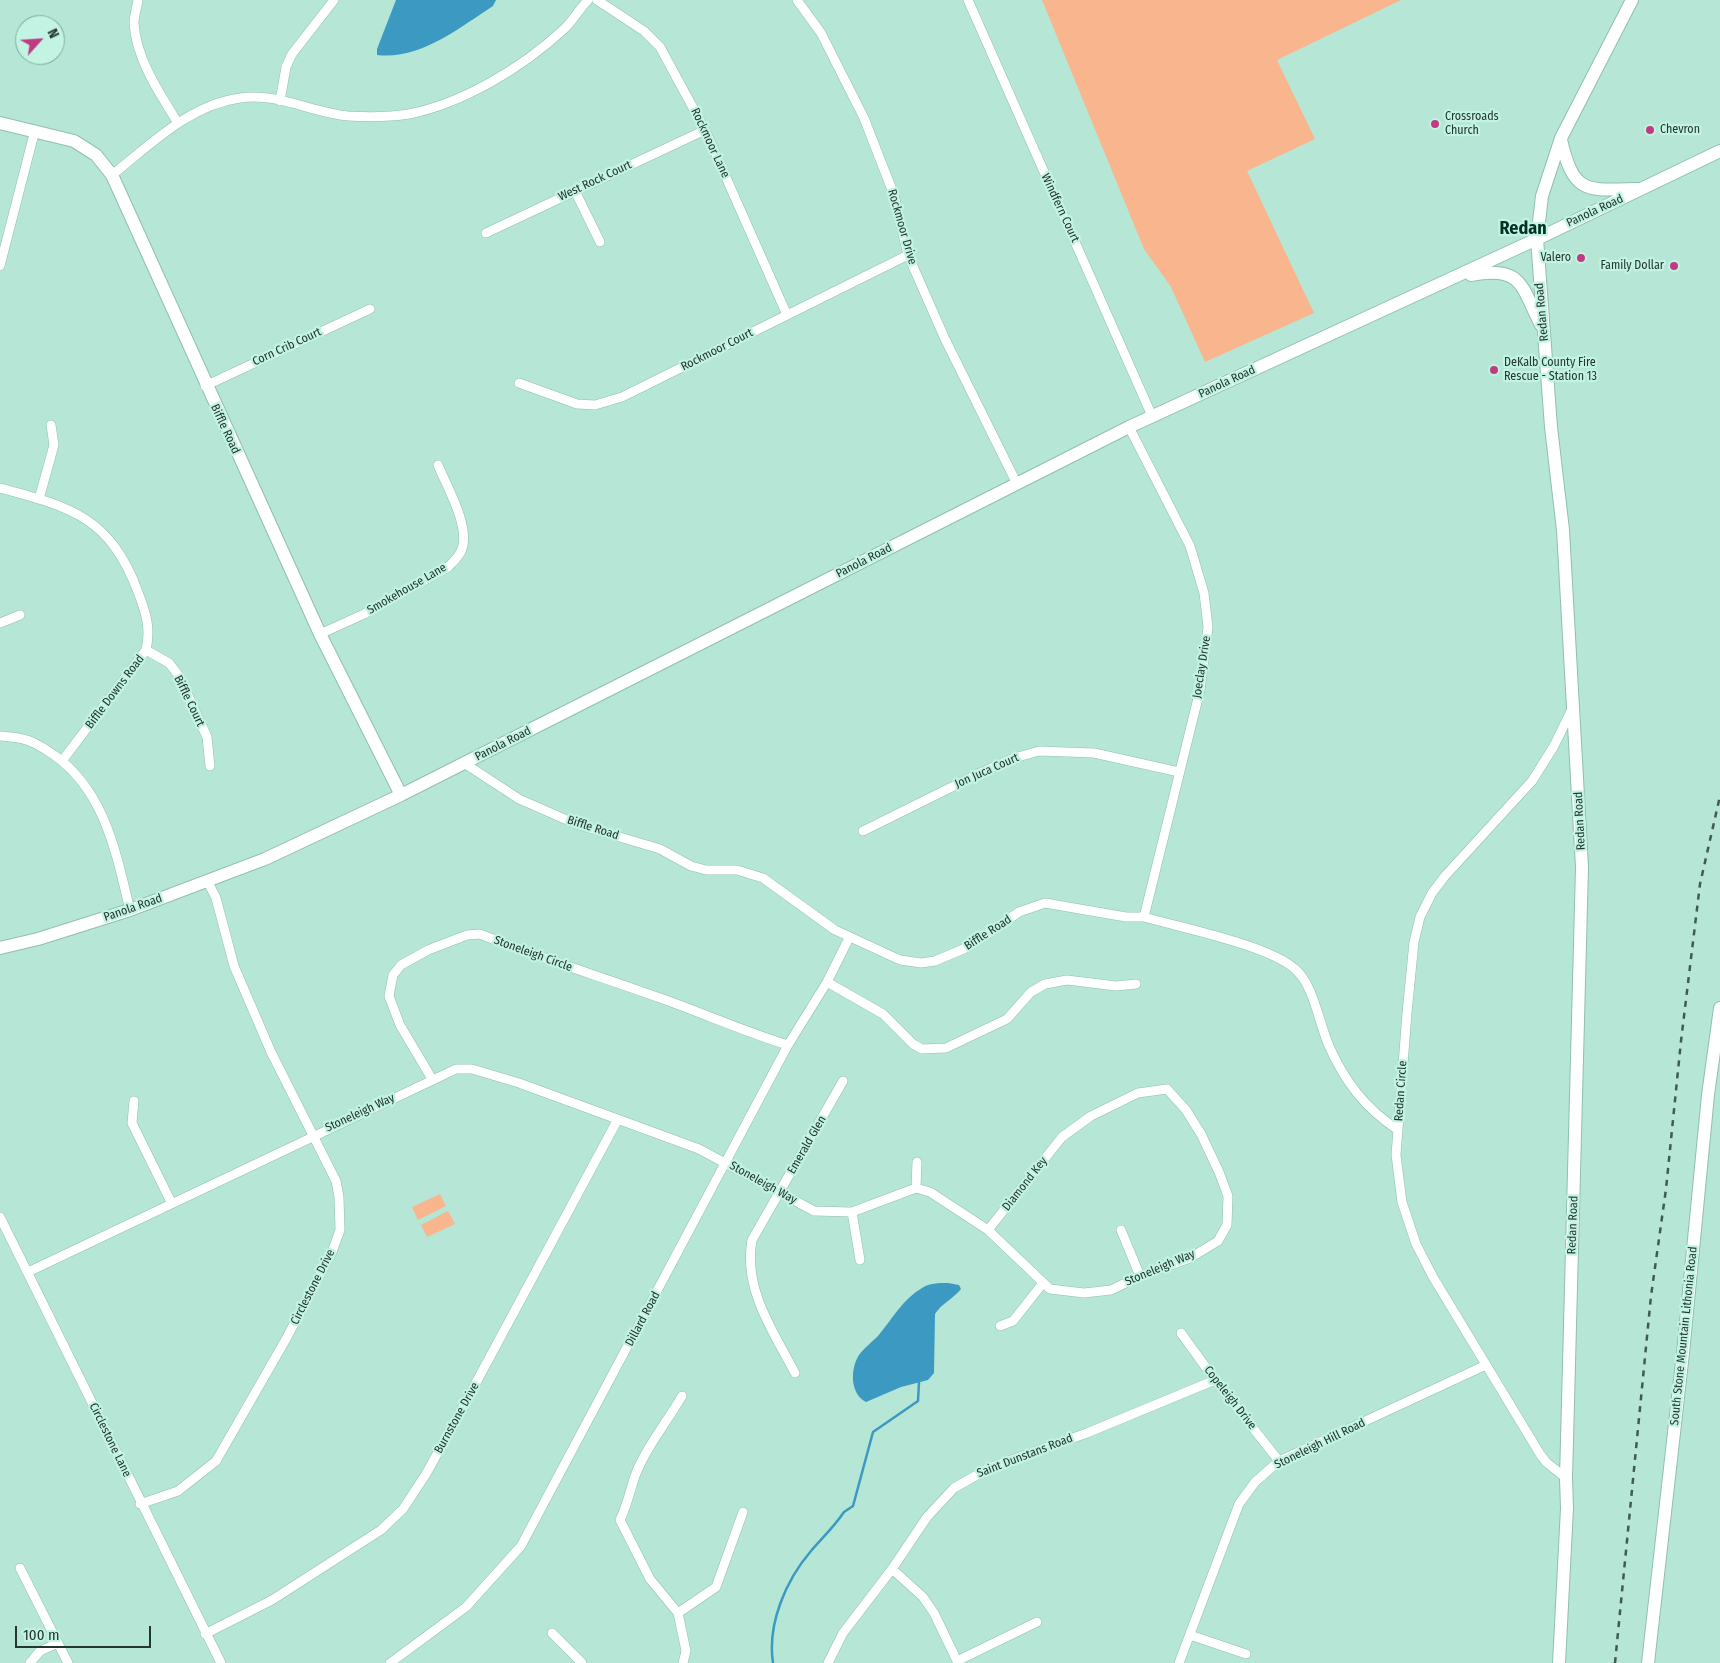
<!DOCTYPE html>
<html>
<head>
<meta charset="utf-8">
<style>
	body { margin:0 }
	#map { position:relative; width:1720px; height:1663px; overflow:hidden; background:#b6e6d5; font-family:"Fira Sans Condensed",sans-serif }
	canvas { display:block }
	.north { position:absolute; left:15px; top:15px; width:50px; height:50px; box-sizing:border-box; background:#c3f3e2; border:1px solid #83a79b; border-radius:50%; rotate:64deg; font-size:14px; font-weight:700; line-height:20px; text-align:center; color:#233630 }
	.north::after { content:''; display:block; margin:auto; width:18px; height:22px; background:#bf3c84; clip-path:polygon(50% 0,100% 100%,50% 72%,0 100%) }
	.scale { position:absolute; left:15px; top:1626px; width:136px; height:22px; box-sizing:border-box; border:2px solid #233630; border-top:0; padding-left:6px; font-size:15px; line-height:18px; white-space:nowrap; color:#233630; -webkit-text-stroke:4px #c3f3e2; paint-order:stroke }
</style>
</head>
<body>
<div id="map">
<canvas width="1720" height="1663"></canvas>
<div class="north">N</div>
<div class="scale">100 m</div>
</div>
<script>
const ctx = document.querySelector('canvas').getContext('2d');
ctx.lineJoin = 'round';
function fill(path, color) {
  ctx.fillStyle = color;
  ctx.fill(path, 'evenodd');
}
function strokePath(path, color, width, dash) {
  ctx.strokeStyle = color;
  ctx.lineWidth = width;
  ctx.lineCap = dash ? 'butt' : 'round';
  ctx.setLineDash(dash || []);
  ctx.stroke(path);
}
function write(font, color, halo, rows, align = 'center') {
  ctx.font = font + ' "Fira Sans Condensed",sans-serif';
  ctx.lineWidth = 4.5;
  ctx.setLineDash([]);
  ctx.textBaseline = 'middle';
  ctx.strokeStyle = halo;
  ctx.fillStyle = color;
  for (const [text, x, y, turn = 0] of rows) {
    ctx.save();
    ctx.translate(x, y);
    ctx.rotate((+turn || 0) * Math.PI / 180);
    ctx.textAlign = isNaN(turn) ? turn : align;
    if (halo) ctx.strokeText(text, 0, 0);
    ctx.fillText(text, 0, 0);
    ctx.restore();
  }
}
const green = new Path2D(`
	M1042 0H1401L1277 60 1315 139 1247 171 1314 313 1205 362 1171 287 1144 249Z
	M440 1194 446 1206 418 1220 412 1207Z
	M448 1211 455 1224 427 1237 421 1225Z`);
const water = new Path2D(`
	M396 0H496L493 6C459 28 420 60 377 55V49Z
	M948 1283 959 1285 961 1289C953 1299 942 1303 935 1314L934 1373 928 1380 901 1387 866 1402C850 1394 850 1369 859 1355 864 1348 872 1342 878 1336 892 1319 903 1299 922 1288 930 1283 938 1283 948 1283Z`);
const stream = new Path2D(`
	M773 1663C767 1624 786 1580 811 1551 822 1538 834 1527 844 1512L853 1506 873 1432 918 1401 919 1382`);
const street = new Path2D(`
	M138 0C137 7 134 16 134 23 136 59 160 94 178 123
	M597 0 644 31 660 47 705 130 787 315
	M797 0 821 33 864 118 894 195 908 255 945 339 1017 484
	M968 0 1152 416
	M280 101 286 67 292 54 334 0
	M112 175C150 145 189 105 240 98 277 92 312 113 348 116 367 117 390 117 409 114 464 103 523 67 564 29 573 21 579 9 588 0
	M575 191 600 242
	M486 233 705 130
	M0 266 35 130
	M519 383 577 404 595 405 622 397 908 255
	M205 386 370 309
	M1129 427 1190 546 1204 593 1208 627 1200 690 1144 917
	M0 488C71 507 110 517 138 592 146 613 151 628 146 650L62 761
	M39 499 54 445 51 425
	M0 623 20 615
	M320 634 364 614 448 567C453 562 460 556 462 549 470 526 447 487 438 465
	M146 650 169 663 179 676 207 737 210 766
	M0 736C7 737 16 737 23 739 34 741 45 749 54 755 105 791 116 853 130 910
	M464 763 519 799 576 824 660 849 691 866 706 870H737L763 878 835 930 900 960 921 963 935 961 968 947 1019 912 1045 903 1126 917H1144C1182 928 1268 945 1295 969 1314 985 1319 1024 1329 1046 1345 1082 1365 1108 1398 1130
	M863 831 982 772 1011 759 1039 751 1094 753 1179 772
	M827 982 883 1014 913 1044 922 1049 946 1048 1007 1019 1031 992 1045 984 1067 980 1116 986 1136 984
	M432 1079 400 1025 389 996 393 975 401 965 428 950 467 935 480 934C540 958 602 977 663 999 705 1014 745 1032 788 1045
	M134 1101 132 1123 171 1202
	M916 1188 917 1162
	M852 1212 860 1260
	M0 1217 221 1663
	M1121 1230 1140 1276
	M28 1272 456 1069H472L519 1083 699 1149 814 1211 852 1212 916 1188 930 1192 988 1230 1050 1289 1084 1293 1111 1290 1140 1276 1190 1258 1218 1241 1227 1225 1228 1196 1219 1172 1201 1134 1186 1110 1167 1089 1138 1093 1091 1116 1062 1137 988 1230
	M1000 1326 1013 1321 1043 1283
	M1181 1333 1215 1380 1279 1461
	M795 1373C773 1331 743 1289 752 1240L843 1081
	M682 1396C667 1422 646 1447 635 1476 630 1491 627 1505 620 1520L650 1579 678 1613 686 1651 683 1663
	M1566 1478 1546 1462 1540 1454 1433 1277 1416 1244 1402 1202 1396 1155 1407 1013 1414 942 1420 917 1432 893 1445 876 1532 781 1554 746 1572 709
	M140 1504 178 1491 216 1461 286 1339 332 1252 340 1230 339 1197 336 1181 271 1052 234 966 216 898 208 882
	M20 1568 68 1663
	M892 1569 923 1597 934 1613 958 1663
	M678 1613 716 1587 743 1512
	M552 1633 582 1663
	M205 1634 272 1600 342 1555 381 1530 403 1509 426 1474 457 1418 618 1119
	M1190 1635 1246 1654
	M957 1661 1037 1622
	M30 1663 40 1651 58 1643
	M390 1663 466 1607 521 1546 788 1045 827 982 849 938
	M828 1663 843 1633 892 1569 927 1517 954 1488 989 1468 1087 1433 1215 1380
	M1179 1663 1239 1504 1255 1482 1279 1461 1486 1365`);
const secondary = new Path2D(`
	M0 123 74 141 96 155 112 175 320 634 401 795
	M1561 140C1574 195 1586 190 1638 189
	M1471 275C1522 265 1521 286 1541 325
	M0 948 38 939 130 910 265 859 401 795 1129 427 1537 239 1720 151
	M1559 1663 1567 1508 1566 1478 1582 867 1563 530 1551 427 1537 239 1542 196 1561 138 1632 0
	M1648 1663 1683 1353 1708 1095 1720 1008`);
const rail = new Path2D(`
	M1615 1663 1651 1296 1666 1189 1681 1041 1700 884 1720 796`);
const markers = [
	[1435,124,5,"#bf3c84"],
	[1650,130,5,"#bf3c84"],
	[1581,258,5,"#bf3c84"],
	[1674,266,5,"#bf3c84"],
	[1494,370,5,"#bf3c84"]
];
const poiNames = [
	["Crossroads",1445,117],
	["Church",1445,131],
	["Chevron",1660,130],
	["Valero",1571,258,"right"],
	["Family Dollar",1664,266,"right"],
	["DeKalb County Fire",1504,363],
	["Rescue - Station 13",1504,377]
];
const streetNames = [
	["Rockmoor Lane",710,143,65],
	["West Rock Court",595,181,-25],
	["Windfern Court",1060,208,65],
	["Panola Road",1595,211,-25],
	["Rockmoor Drive",902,227,74],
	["Redan Road",1542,312,-95],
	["Corn Crib Court",287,347,-25],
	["Rockmoor Court",717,350,-27],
	["Panola Road",1227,382,-25],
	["Biffle Road",225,429,65],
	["Panola Road",864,561,-27],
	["Smokehouse Lane",407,589,-30],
	["Joeclay Drive",1202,667,-81],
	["Biffle Downs Road",115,692,-53],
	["Biffle Court",189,701,64],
	["Panola Road",503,744,-27],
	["Jon Juca Court",987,771,-24],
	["Redan Road",1580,821,-93],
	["Biffle Road",593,828,18],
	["Panola Road",133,908,-19],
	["Biffle Road",988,933,-33],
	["Stoneleigh Circle",533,954,20],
	["Redan Circle",1401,1091,-86],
	["Stoneleigh Way",360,1113,-25],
	["Emerald Glen",807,1145,-60],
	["Stoneleigh Way",763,1183,29],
	["Diamond Key",1025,1184,-52],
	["Redan Road",1573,1225,-88],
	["Stoneleigh Way",1160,1268,-23],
	["Circlestone Drive",313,1287,-63],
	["Dillard Road",643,1319,-62],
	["South Stone Mountain Lithonia Road",1684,1336,-84],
	["Copeleigh Drive",1230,1398,52],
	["Burnstone Drive",457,1418,-61],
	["Circlestone Lane",110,1440,64],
	["Stoneleigh Hill Road",1320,1444,-26],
	["Saint Dunstans Road",1025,1456,-21]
];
const districtNames = [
	["Redan",1523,229]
];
fill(green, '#f8b58e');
fill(water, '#3b99c2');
strokePath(stream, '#3b99c2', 2.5);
strokePath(street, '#90bfae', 10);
strokePath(secondary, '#90bfae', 14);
strokePath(street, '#fff', 9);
strokePath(secondary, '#fff', 12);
strokePath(rail, '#425b52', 2.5, [6, 6]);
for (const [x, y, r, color] of markers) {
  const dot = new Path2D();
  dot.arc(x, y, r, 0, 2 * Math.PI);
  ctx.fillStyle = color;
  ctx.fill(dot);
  strokePath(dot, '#c3f3e2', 2);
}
write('12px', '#233630', '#c3f3e2', poiNames, 'left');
write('12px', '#233630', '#c3f3e2', streetNames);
write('bold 18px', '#003225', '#c3f3e2', districtNames);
</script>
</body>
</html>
